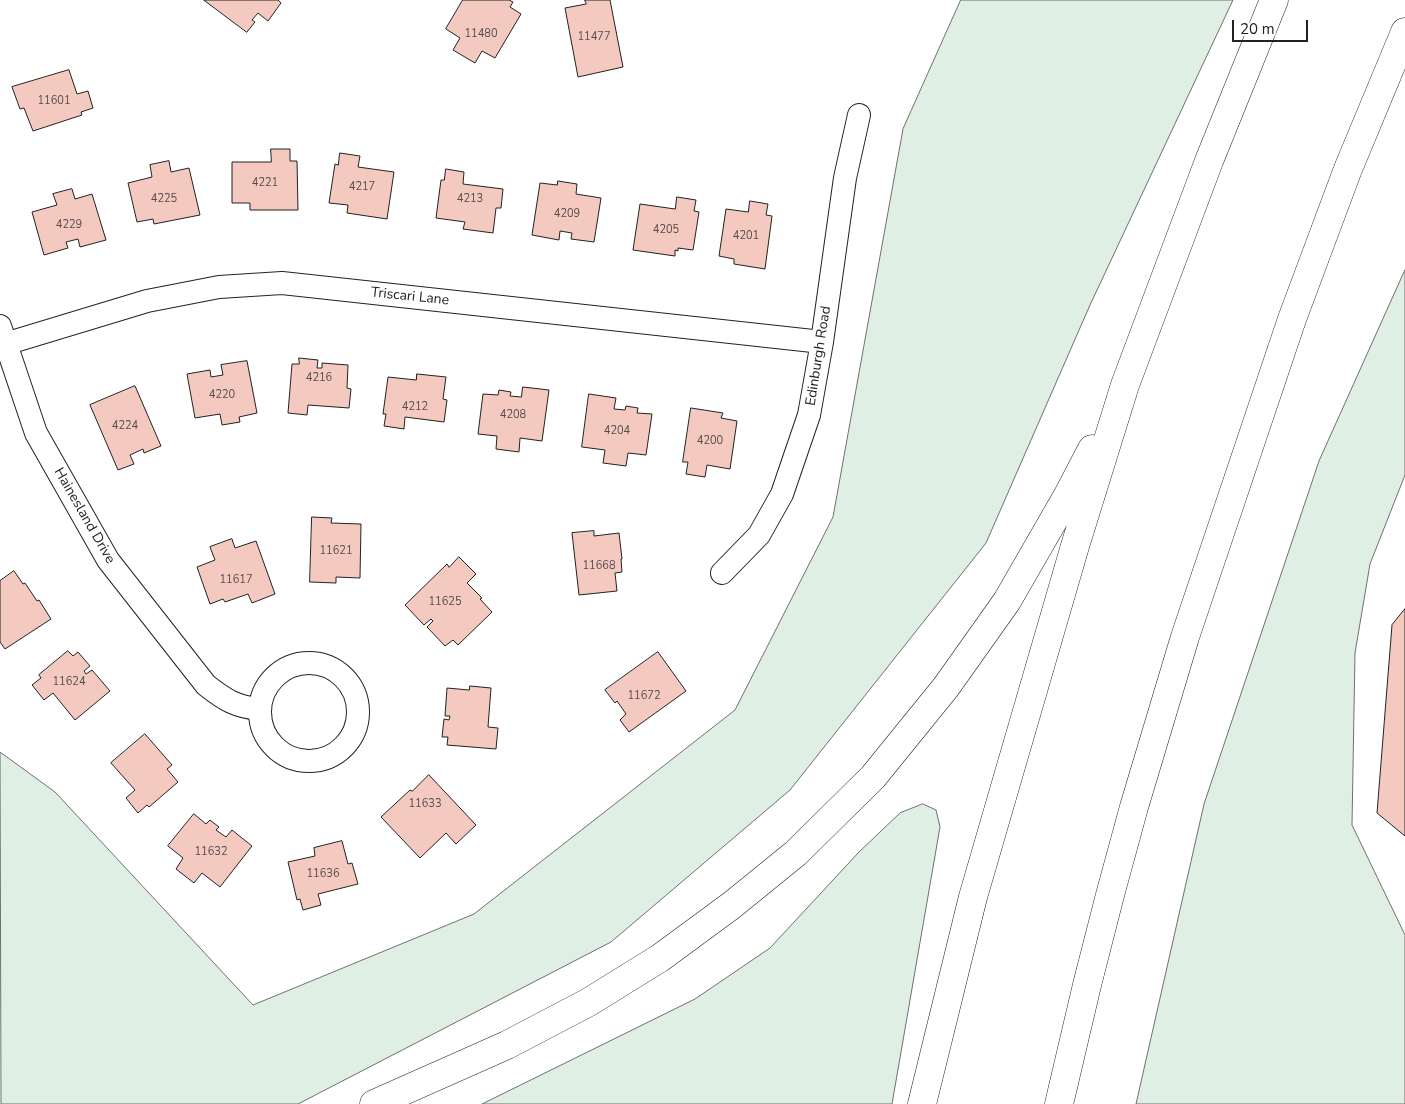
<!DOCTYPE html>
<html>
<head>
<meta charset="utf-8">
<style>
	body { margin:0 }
	#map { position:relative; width:1405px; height:1104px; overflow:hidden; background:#fff; font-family:"Nunito Sans",sans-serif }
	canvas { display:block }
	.scale { position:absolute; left:1232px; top:20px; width:76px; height:22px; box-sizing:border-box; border:2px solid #222; border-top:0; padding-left:6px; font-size:15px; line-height:18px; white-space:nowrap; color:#222; -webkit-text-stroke:4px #fff; paint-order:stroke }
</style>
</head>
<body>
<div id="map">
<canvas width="1405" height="1104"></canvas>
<div class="scale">20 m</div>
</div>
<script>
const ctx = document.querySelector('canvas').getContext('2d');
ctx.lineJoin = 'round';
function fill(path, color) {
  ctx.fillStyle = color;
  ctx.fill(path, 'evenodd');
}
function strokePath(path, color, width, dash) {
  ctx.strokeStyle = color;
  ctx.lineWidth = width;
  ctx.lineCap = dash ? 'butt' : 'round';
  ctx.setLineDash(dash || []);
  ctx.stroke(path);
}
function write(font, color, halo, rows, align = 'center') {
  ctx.font = font + ' "Nunito Sans",sans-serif';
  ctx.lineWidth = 4;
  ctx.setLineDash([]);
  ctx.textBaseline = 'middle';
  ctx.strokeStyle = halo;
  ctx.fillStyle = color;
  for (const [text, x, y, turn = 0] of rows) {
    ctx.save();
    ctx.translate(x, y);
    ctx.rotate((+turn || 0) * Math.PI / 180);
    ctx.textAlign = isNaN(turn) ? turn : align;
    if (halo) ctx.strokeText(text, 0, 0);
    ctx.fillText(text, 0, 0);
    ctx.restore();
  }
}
const green = new Path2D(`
	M961 0H1233L1090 305 986 543 790 790 611 942 298 1104H1L0 752 55 792 253 1005 474 914 735 710 833 517 903 129Z
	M1405 270V475L1370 564 1355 653 1352 825 1405 935V1104H1136L1204 804 1319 461Z
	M923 804 936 810 940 827 892 1104H482L695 999 770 948 859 852 900 813Z`);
const building = new Path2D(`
	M204 0H278L281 3 268 21 258 13 252 20 255 22 247 32Z
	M463 0H509L513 2 510 7 521 14 495 58 482 51 475 63 453 50 460 38 446 29Z
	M585 0H610L623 67 578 77 565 8 586 4Z
	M69 70 77 94 88 91 93 108 81 112 82 115 33 131 24 108 20 109 12 87Z
	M271 149H290V161H297L298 210H250V203H232V162H271Z
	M340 153 360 156 358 167 394 172 387 219 347 213 348 205 329 203 335 164 338 165Z
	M169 161 171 172 189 168 200 215 154 224 153 219 137 222 128 183 152 177 150 165Z
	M446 169 464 172 463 184 503 189 501 208H496L493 233 463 229 465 222 436 218 441 180H444Z
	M558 181 577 184 576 194 601 198 594 242 571 239 572 233 560 231 559 240 532 235 540 183 557 185Z
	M72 189 75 199 92 194 106 240 80 247 78 239 66 242 68 248 44 255 32 212 57 205 53 194Z
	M677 197 696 200 694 211 699 212 693 250 678 248V251L675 250V256L633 250 640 204 675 209Z
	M750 201 768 204 766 215 772 216 765 269 734 264V259L719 256 726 209 748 212Z
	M299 358 318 360 317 368H322V363L348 365 347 388 351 389 349 408 308 405 307 415 288 413 292 364H299Z
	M247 361 257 413 239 417 240 422 222 425 220 414 195 418 187 374 210 370 211 377 223 375 221 365Z
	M417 374 446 377 443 399 447 400 444 422 405 417 404 429 384 426 386 414H383L388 377 416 380Z
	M135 386 161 446 144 453 143 449 130 455 134 464 118 470 90 405Z
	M523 387 549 390 542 441 520 438 519 452 496 449 497 436 478 434 483 394 498 395 499 390 511 392 510 396 521 397Z
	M589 394 616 398 614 409 625 410 626 406 638 408 637 413 652 414 646 455 628 453 626 466 603 463 605 450 582 447Z
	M691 408 723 413 721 418 737 421 730 469 707 465 705 477 686 474 688 462H683Z
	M312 517 332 518 331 523 361 524 360 578 336 577V583L310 582Z
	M594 531V536L619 533 622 559H621L622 572 615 573 617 591 579 595 572 533Z
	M232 539 235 548 256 541 275 594 252 603 248 594 225 602 223 599 210 604 197 567 215 560 210 547Z
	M459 557 476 574 467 583 482 598 480 599 492 612 458 645 453 640 445 646 427 627 433 621 431 619 424 625 405 605 447 564 449 567Z
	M14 571 23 584 25 583 37 601 39 600 51 619 5 649 0 642V581Z
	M1405 609V836L1377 813 1392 625Z
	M68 651 73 656 78 652 90 666 84 671 86 674 92 670 110 691 75 720 53 693 44 700 32 685 41 678 39 675Z
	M658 652 686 691 629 732 620 720 626 714 617 701 615 703 605 690Z
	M470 686 491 688 488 727 498 728 496 749 447 745 448 737H442L444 719 449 720 450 716H445L447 688 469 690Z
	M145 734 172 765 167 769 178 782 149 807 147 805 138 813 126 798 135 790 111 763Z
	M429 775 476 825 456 844 446 833 420 858 381 817 410 790 412 791Z
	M194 814 206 824 210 820 219 827 216 830 226 837 232 830 252 846 220 887 202 873 194 883 176 869 183 858 168 846Z
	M342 841 348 864 352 863 358 884 318 894 321 905 303 910 300 899 297 900 288 862 315 856 314 848Z`);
const street = new Path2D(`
	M0 326 36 433 108 560 206 685C225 700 236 707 260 709
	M5 344 147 301 219 287 282 283 822 342
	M722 573 759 535 782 494 809 415 822 342 845 178 859 115
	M260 712a49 49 0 1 1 98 0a49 49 0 1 1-98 0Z`);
const highway = new Path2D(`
	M374 1104 507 1045 589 1002 660 958 732 905 796 853 873 777 946 687 1007 601 1068 495 1092 449
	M922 1104 973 897 1075 546 1125 385 1209 161 1274 0
	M1059 1104 1087 985 1110 895 1134 807 1185 637 1292 319 1348 169 1405 32`);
const numberNames = [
	["11480",481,34],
	["11477",594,37],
	["11601",54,101],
	["4221",265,183],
	["4217",362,187],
	["4225",164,199],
	["4213",470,199],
	["4209",567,214],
	["4229",69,225],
	["4205",666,230],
	["4201",746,236],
	["4216",319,378],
	["4220",222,395],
	["4212",415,407],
	["4208",513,415],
	["4224",125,426],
	["4204",617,431],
	["4200",710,441],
	["11621",336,551],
	["11668",599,566],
	["11617",236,580],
	["11625",445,602],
	["11624",69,682],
	["11672",644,696],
	["11633",425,804],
	["11632",211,852],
	["11636",323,874]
];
const streetNames = [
	["Triscari Lane",410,297,6],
	["Edinburgh Road",819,356,-81],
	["Hainesland Drive",84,516,60]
];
fill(green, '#e0efe3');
strokePath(green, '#6f6f6f', 1);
fill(building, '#f3c9c0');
strokePath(building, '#222', 1);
strokePath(street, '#222', 24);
strokePath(highway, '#222', 29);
strokePath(street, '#fff', 22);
strokePath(highway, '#fff', 28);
write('11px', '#564c4a', null, numberNames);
write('14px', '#222', '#fff', streetNames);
</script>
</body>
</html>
